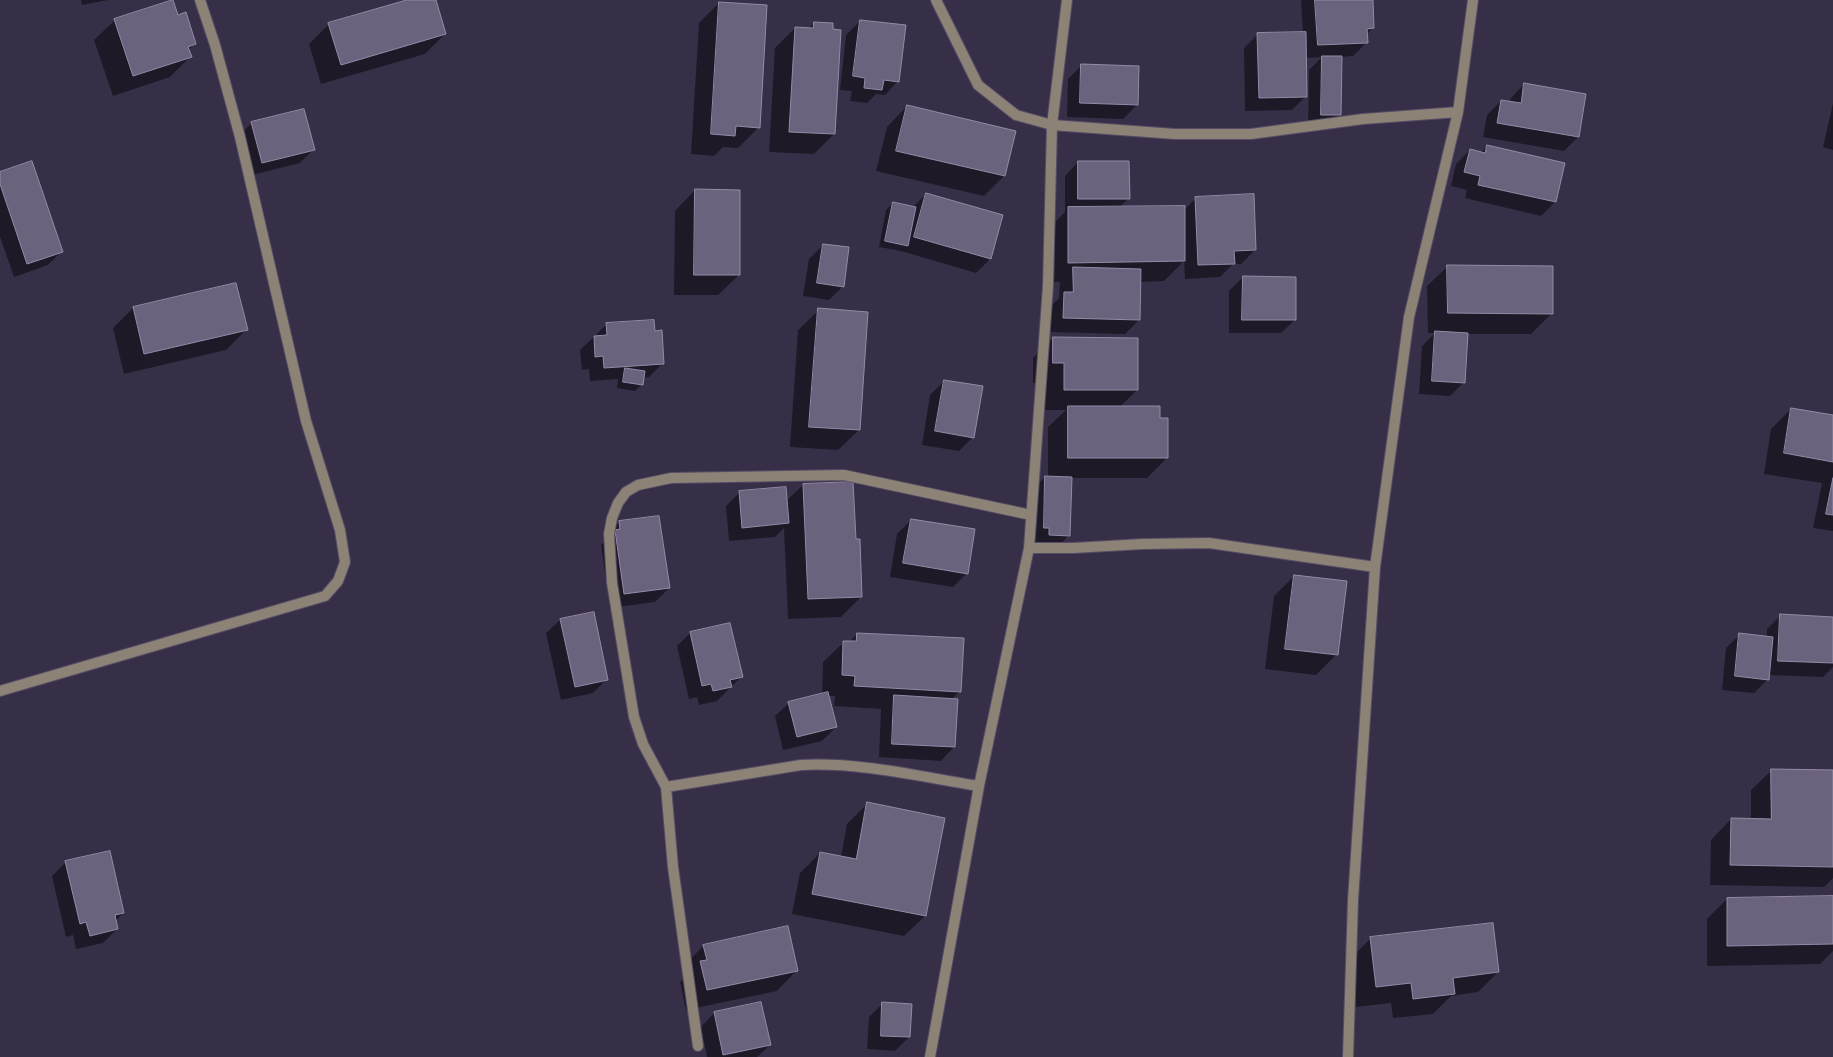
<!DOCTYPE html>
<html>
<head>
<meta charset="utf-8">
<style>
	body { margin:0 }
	canvas { display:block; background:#372f48 }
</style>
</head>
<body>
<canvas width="1833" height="1057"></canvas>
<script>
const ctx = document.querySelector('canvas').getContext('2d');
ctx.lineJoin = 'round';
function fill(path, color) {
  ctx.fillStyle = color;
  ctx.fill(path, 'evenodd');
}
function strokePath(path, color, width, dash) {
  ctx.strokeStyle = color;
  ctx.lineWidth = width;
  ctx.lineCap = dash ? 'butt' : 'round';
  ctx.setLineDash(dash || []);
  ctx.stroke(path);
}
const shadow = new Path2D(`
	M81 0H108L82 5Z
	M410 0H435L445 34 425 54 321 84 309 44 329 24Z
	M1301 0H1372L1373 28 1366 35 1367 42 1353 56 1341 57 1340 115 1326 128H1308L1309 70 1322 57 1305 58 1306 96 1292 110 1245 111 1244 48 1258 34 1303 33Z
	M719 3 759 127 738 148 723 147 714 156 691 154 699 23Z
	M177 17 195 44 188 50 191 56 170 77 113 96 94 40 115 20Z
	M860 21 898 81 885 95 876 94 867 103 850 101 852 91 840 90 846 35Z
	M814 23 834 134 814 154 769 152 775 48 795 28 808 29Z
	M1082 65 1138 67 1137 105 1123 119 1067 117 1068 79Z
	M1524 84 1585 94 1578 137 1564 151 1483 137 1487 115 1501 101 1510 102 1511 98Z
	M1833 103V150L1823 147Z
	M907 106 1004 176 984 196 876 171 887 127Z
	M252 123 314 149 300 163 248 176 238 136Z
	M1487 146 1564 163 1555 202 1541 216 1465 198 1467 190 1451 186 1456 164 1470 150 1481 153Z
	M1078 162 1129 198 1119 208 1184 210 1196 198 1255 250 1241 264H1233L1220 277 1185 279 1184 261 1164 281 1140 282 1139 320 1125 334 1050 332V307L1059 298 1060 282H1048V229L1065 212V176Z
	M0 173 62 251 48 265 14 277 0 237Z
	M695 190 739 191V275L718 295H674L675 211Z
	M926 194 1002 216 990 259 976 273 901 251 879 247 886 210 893 203 913 207Z
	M823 245 843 286 829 300 803 296 809 259Z
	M1448 266 1552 313 1531 334H1467L1464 382 1450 396 1419 394 1422 346 1435 333H1428L1427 286Z
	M1243 277 1295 320 1281 333H1229V291Z
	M133 308 247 329 226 350 124 374 113 328Z
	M819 310 859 430 838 450 790 447 798 330Z
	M607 324 663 363 649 377 643 378 642 384 635 391 617 388 618 379 590 381 589 369 582 370 580 350Z
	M1053 338 1137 339V390L1120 407 1159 419 1167 458 1147 478H1071L1069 535 1056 549 1035 548V542L1030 541 1032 491 1045 477H1048V427L1066 410H1044V383H1033V358Z
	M944 381 973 437 959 451 922 445 930 395Z
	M1791 409 1833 416V531L1813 528 1822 483 1764 474 1771 429Z
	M803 485 855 541 861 597 841 617 788 619 784 528 775 537 729 541 726 506 740 492 786 501Z
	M911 520 967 573 953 587 890 577 897 534Z
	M619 522 669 588 655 602 610 608 601 545 606 540V536Z
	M1294 576 1337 654 1316 675 1265 669 1274 596Z
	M1781 615 1833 618V667L1823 677 1768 675V679L1754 693 1722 690 1726 648 1740 634 1767 637V629Z
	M560 620 607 679 593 693 561 700 546 633Z
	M690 633 742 676 717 701 699 705 697 697 689 699 677 646Z
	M857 634 960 691 952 699 954 747 941 761 879 757 881 709 834 706 835 696H828L836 727 822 741 783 750 775 716 789 703 822 695 823 662 844 642H849Z
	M1772 770 1833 771V878L1824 887 1710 885 1711 840 1731 819H1751V790Z
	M868 803 925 916 904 936 792 914 800 873 820 853 841 857 847 824Z
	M109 852 123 913 115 922 117 929 103 943 76 949 73 935 66 937 52 876 66 862Z
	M1833 897V951L1820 964 1707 966V919L1727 899Z
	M1371 938 1498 972 1478 992 1451 996 1433 1014 1393 1018 1391 1003 1356 1007 1350 959Z
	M704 945 797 970 777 991 686 1010 680 982 686 977 684 966Z
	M883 1003 909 1037 895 1051 867 1049 869 1017Z
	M714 1013 770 1045 757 1057H707L701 1027Z`);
const building = new Path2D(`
	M173 0 178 15 186 12 196 44 188 47 192 57 133 76 114 19Z
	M407 0H436L446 34 341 65 328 23Z
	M1315 0H1373L1374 28 1367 29 1368 43 1318 45Z
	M719 2 767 5 760 128 736 126 735 136 711 134Z
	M860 20 906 25 899 82 884 80 882 90 864 88 865 78 853 76Z
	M814 22 833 23V29L841 30 835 134 789 132 795 27 813 28Z
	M1306 32 1307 97 1259 98 1257 33Z
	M1322 56H1342L1341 115H1321Z
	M1081 64 1139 66 1138 105 1080 103Z
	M1524 83 1586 94 1579 137 1497 123 1501 100 1521 103Z
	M907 105 1016 131 1005 176 896 151Z
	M304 109 315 150 262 163 251 122Z
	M1487 145 1565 163 1556 202 1478 185 1480 176 1464 172 1470 149 1485 153Z
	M32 161 63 252 27 264 0 184V172Z
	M1078 161H1129L1130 199H1078Z
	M695 189 740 190V275H694Z
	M926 193 1003 215 991 259 914 237Z
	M1254 194 1256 250 1234 251 1235 264 1198 265 1195 197Z
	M893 202 916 207 908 246 885 241Z
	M1185 206V261L1068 263V207Z
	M823 244 849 247 844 287 817 283Z
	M1447 265 1553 266V314L1448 313Z
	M1073 267 1141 269 1140 320 1063 318 1064 292H1073Z
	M1243 276 1296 277V320H1242Z
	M236 283 248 330 144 354 133 307Z
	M818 308 868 312 860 430 809 427Z
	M654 320 655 331 662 330 664 364 604 368 603 356 595 357 594 336 607 335 606 323Z
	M1435 331 1468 333 1465 383 1432 381Z
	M1053 337 1138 338V390H1064V363H1053Z
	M625 368 645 371 643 385 623 382Z
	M944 380 983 386 974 438 935 431Z
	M1068 406H1160V418H1168V458H1068Z
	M1791 408 1833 415V462L1784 453Z
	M1045 476 1072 477 1070 536 1049 535V528H1044Z
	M1833 478V515L1826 514Z
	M853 482 856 539H860L862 597 808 599 803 484Z
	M786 487 789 523 742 528 739 491Z
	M659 516 670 588 624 594 615 530 620 529 619 521Z
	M911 519 975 529 968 574 903 563Z
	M1294 575 1347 581 1338 655 1285 649Z
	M594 612 608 680 575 687 560 619Z
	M1780 614 1833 617V663L1778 661Z
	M730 623 743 677 730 680 732 687 713 691 711 684 702 686 690 632Z
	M857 633 964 638 961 692 854 686 855 676 842 675 843 641H856Z
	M1739 633 1773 637 1769 680 1735 676Z
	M828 692 837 727 797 737 788 702Z
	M894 695 958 699 955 747 892 744Z
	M1771 769 1833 770V867L1730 865 1731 818 1771 819Z
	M867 802 945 818 926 916 812 894 820 852 856 859Z
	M110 851 124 913 115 915 118 929 90 936 86 922 80 924 65 861Z
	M1833 896V944L1727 946V898Z
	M1493 923 1499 972 1453 978 1455 994 1413 999 1411 983 1376 987 1370 937Z
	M788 926 798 971 707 990 700 961 707 960 703 945Z
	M761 1002 771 1045 723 1055 714 1012Z
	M882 1002 912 1004 910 1037 881 1036Z`);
const minor = new Path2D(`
	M936 0 978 85 1016 115 1052 125 1175 134H1251L1363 119 1458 112
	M1029 548H1073L1143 544 1209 543 1375 567
	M0 691 325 596 338 581 345 562 340 530 306 421 240 137 215 45 200 0
	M666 787 801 765C861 762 921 777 979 786
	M698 1046 673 867 666 787 643 744 634 717 612 583 609 534 612 518 618 503 626 492 638 485 671 478 844 475 1031 515
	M930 1057 979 786 1029 548 1048 286 1052 125 1067 0
	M1348 1057 1353 900 1375 567 1409 317 1458 112 1473 0`);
fill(shadow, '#0007');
fill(building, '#6b627e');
strokePath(building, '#938aa8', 1);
strokePath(minor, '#554d65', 12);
strokePath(minor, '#8c8276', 10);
</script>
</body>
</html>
